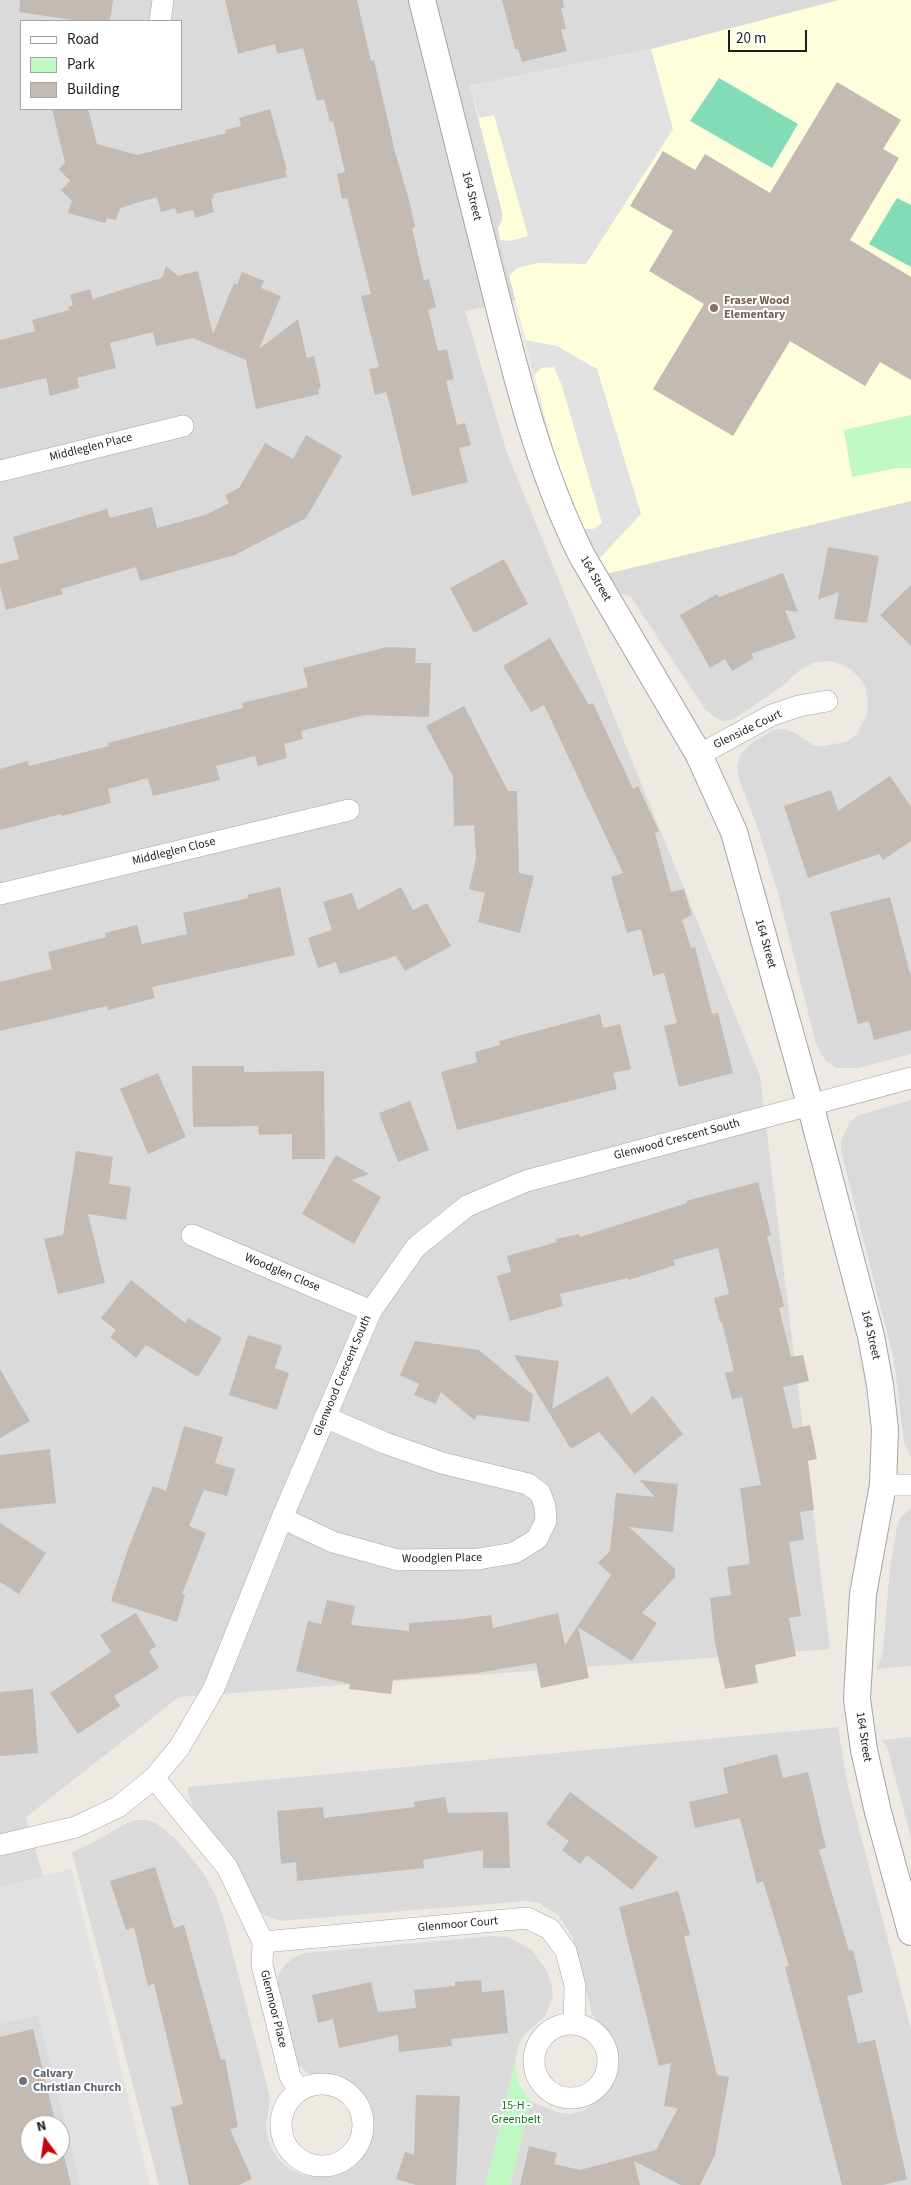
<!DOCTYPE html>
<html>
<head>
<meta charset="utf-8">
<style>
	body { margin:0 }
	#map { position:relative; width:911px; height:2185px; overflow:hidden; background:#eeeae3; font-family:"Source Sans 3",sans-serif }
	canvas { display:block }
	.legend { position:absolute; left:20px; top:20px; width:162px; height:90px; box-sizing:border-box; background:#fff; border:1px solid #a5a5a5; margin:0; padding:6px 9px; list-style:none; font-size:15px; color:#1d1d1d }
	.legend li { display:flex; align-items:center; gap:10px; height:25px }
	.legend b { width:25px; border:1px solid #a5a5a5 }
	.north { position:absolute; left:20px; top:2115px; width:50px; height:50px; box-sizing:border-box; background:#fff; border:1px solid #a5a5a5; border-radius:50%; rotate:346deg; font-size:14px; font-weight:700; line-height:20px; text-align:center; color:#1d1d1d }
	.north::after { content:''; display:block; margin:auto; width:18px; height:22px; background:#c70307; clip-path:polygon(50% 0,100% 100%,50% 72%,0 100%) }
	.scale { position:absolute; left:728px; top:30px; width:79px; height:22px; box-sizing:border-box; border:2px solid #1d1d1d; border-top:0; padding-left:6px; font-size:15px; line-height:18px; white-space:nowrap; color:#1d1d1d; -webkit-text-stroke:4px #fff; paint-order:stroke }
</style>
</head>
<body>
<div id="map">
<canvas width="911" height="2185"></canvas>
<ul class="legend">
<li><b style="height:6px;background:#fff"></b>Road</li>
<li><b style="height:14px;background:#c0f8c4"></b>Park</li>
<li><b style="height:14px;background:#c3bab3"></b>Building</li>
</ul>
<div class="north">N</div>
<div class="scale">20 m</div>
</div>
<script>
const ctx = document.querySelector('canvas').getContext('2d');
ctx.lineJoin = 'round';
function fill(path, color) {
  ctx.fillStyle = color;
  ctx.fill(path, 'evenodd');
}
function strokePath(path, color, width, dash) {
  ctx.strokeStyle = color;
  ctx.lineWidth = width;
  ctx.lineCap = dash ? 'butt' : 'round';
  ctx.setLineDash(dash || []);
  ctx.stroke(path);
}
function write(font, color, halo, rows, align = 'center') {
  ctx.font = font + ' "Source Sans 3",sans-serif';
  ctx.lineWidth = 4;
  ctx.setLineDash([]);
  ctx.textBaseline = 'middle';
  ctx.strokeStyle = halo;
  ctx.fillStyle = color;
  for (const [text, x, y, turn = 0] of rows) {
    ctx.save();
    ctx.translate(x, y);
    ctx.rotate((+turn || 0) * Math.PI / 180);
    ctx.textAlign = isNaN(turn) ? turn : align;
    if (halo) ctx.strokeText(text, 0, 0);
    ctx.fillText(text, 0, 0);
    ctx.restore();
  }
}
const residential = new Path2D(`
	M0 0H911V216L465 311 506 450 760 1076 830 1649 179 1697 26 1817 133 2185H0ZM21 21H181V109H21ZM30 2125H60V2155H30Z
	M911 501V1054L859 1068H836L826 1061 820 1052 815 1040 778 893 757 826 739 779 737 767 740 755 749 745 773 730 782 729 793 732 813 745 823 746 846 742 856 735 867 715 868 702 865 686 856 674 844 665 828 661 813 663 800 670 782 686 742 714 731 720 722 721 714 717 705 709 631 597 615 590 605 574Z
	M911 1100V1458L904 1442 894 1360 841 1151V1140L850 1122 859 1115Z
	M911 1508V1666L876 1669 881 1659 883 1651 890 1567 897 1526 901 1517Z
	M838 1727 847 1782 911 2029V2185H510L531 2101 556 2112 570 2114 583 2111 605 2095 615 2070 612 2046 607 2035 592 2014 572 1936 559 1916 539 1903 527 1901 280 1921 264 1915 258 1908 229 1854 194 1809 188 1794V1787Z
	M911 1737V1838L888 1750 882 1740Z
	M136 1820H146L156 1823 177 1840 204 1874 216 1896 224 1920 269 2093 270 2100 266 2126 268 2139 273 2151 280 2161 291 2170 303 2175 326 2176 349 2165 363 2147 367 2125 361 2102 354 2092 344 2085 332 2079 307 2073 299 2065 294 2058 277 1992V1980L281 1970 287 1963 295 1957 305 1953 492 1936 509 1937 532 1950 547 1971 552 1987 553 1998 545 2016 526 2033 519 2044 486 2185H159L72 1852 92 1843 127 1823Z`);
const education = new Path2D(`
	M839 0H911V501L605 574 570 499 553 447 500 240 498 228 502 220V212L470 86 651 49Z`);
const park = new Path2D(`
	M911 415V468H897L852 477 844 430Z
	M516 2058C515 2075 519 2090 531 2101L510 2185H486Z`);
const pitch = new Path2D(`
	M719 78 798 124 772 168 690 121Z
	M897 198 911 205V267L869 244Z`);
const parking = new Path2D(`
	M651 49 673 129 586 264 538 263 517 268 509 276 500 240 510 241 528 236 494 115 479 118 470 86Z
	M525 340 557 346 597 369 641 514 598 560 583 529H593L602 523 561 383 554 367 542 368 534 375Z
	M71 1869 150 2185H80L38 2015 0 2024V1887Z`);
const building = new Path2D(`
	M20 0H113L110 21H79L19 12Z
	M225 0H357L371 61 374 60 395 152 409 200 415 227 412 228 424 280 429 279 436 307 428 310 438 351 447 349 454 379 446 381 457 425 465 423 471 445 459 448 468 482 412 496 390 406 386 392 375 395 369 369 379 367 361 296 371 294 347 198 342 199 337 174 345 172 333 121 330 122 324 99 317 101 303 48 277 54 275 44 238 54Z
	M502 0H563L564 8H561L566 29 561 30 567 51 522 62 518 49H515Z
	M837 82 901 120 883 149 899 158 850 240 911 277V380L880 362 865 386 790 341 733 436 653 389 704 304 649 271 673 231 630 206 663 151 695 170 705 154 770 193Z
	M52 109H88L97 144 137 155 226 133 225 130 241 126 239 118 270 109 287 170H285L287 177 213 194 214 198 211 199 214 212 195 218 193 210 177 214 175 208 161 212 157 197 120 208 116 220 107 218 105 223 68 213 72 201 61 190 70 181 59 169 65 163Z
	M166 266 178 276 198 271 213 334 234 283 237 285 242 272 264 281 261 288 281 296 259 349 298 319 307 358 314 356 321 388 318 389 319 394 256 409 246 360 193 338 156 346 153 332 110 343 116 368 77 378 79 388 50 396 46 378 0 389V340L35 331 32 320 69 310 68 307 73 305 70 295 90 289 93 299 147 282 162 278Z
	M306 435 342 456 306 518 235 555 140 581 136 567 61 589 63 594 6 610 0 586V564L19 559 13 537 107 509 110 518 152 507 157 528 205 515 229 503 225 495 239 488 265 443 293 459Z
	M828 547 879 556 867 623 834 619 839 592 818 600Z
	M504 559 528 604 474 633 450 588Z
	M783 573 798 612 785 610 796 638 751 654 754 658 732 671 725 659 710 668 680 615 717 594 719 597Z
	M911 585V646L880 615Z
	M550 638 589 705 593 703 633 789 638 786 659 831 655 833 671 892 684 889 692 915 682 920 691 948 695 947 712 1014 718 1013 733 1073 679 1087 664 1026 677 1023 664 973 653 976 641 929 627 933 611 877 623 873 544 705 531 712 503 666Z
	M387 647 416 648 415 663H431L429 717 365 715 301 731 303 739 284 744 287 758 258 766 255 756 216 766 220 780 153 796 148 778 108 789 111 803 62 816 61 814 0 830V769L28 761 29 766 109 746 108 743 243 708 242 703 308 687 303 668Z
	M464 706 508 791H517L519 873 534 876 520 933 478 922 485 893 469 889 476 858 474 825 454 826 453 776 426 726Z
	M890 776 911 807V841L883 860 879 854 808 878 784 806 831 790 838 811Z
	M280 887 295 955 152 987 155 998 108 1010 107 1006 0 1031V982L52 969 48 952 106 937 105 933 137 925 142 944 187 934 183 913 248 898 247 895Z
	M401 887 413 910 427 903 451 946 405 971 396 956 340 974 336 962 318 968 308 938 332 930 323 902 352 893 358 910Z
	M890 897 911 977V1030L874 1040 869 1021 858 1024 830 912Z
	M600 1014 603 1028 620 1024 631 1069 613 1073 617 1089 457 1130 441 1072 477 1062 475 1052 500 1045 499 1041Z
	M192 1066H244V1072L324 1071 325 1159H292V1134L259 1135 258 1126 193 1127Z
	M158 1073 186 1137 148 1154 120 1089Z
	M410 1101 429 1150 398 1162 379 1113Z
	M76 1151 113 1157 109 1184 131 1187 126 1220 88 1214 105 1283 58 1294 44 1239 63 1235Z
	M336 1155 369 1174 352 1180 381 1197 354 1244 302 1214Z
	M758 1182 771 1235 767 1236 784 1306 779 1308 791 1357 803 1355 809 1381 783 1387 793 1429 810 1425 817 1459 808 1461 814 1510 800 1512 804 1540 789 1542 801 1616 789 1618 796 1656 755 1665 758 1683 725 1689 715 1643 710 1598 731 1595 727 1567 750 1564 740 1488 761 1485 742 1397 732 1399 725 1373 734 1371 722 1322H720L714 1298 729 1294 718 1248 673 1260 675 1265 629 1280 628 1278 560 1294 563 1306 510 1321 497 1276 511 1272 507 1256 557 1242 556 1239 579 1234 580 1237 687 1203 686 1201Z
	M131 1280 185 1323 188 1318 222 1338 198 1377 146 1345 136 1358 110 1337 116 1330 101 1318Z
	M248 1335 282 1346 275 1368 289 1373 277 1410 229 1395Z
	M415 1341 479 1350 533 1395 529 1422 478 1415 474 1420 441 1392 436 1404 414 1395 419 1384 400 1375Z
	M514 1355 559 1361 552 1409 608 1376 631 1415 653 1396 683 1434 635 1474 599 1432 571 1449Z
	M0 1369 30 1421 0 1438Z
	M184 1426 223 1437 215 1463 235 1469 227 1496 204 1490 189 1526 206 1533 182 1594 185 1595 177 1622 111 1601 128 1549 153 1486 166 1491Z
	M50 1449 56 1503 0 1509V1455Z
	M640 1480 678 1484 673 1532 629 1527 675 1569V1577L642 1613 657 1623 632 1661 578 1627 589 1678 541 1688 536 1663 477 1673 393 1680 391 1694 349 1689 350 1684 296 1671 308 1621 321 1624 327 1600 355 1606 351 1625 409 1631V1623L462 1619 491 1615 493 1628 558 1613 565 1645 611 1575 598 1563 610 1551 616 1493 655 1497Z
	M0 1523 46 1553 19 1594 0 1582Z
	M136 1613 156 1646 149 1651 159 1668 114 1696 120 1706 78 1734 50 1693 111 1652 100 1635Z
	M33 1689 38 1753 0 1756V1692Z
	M777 1754 783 1778 808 1772 826 1848 819 1850 849 1951 853 1950 863 1992 847 1996 858 2043 875 2040 907 2179 883 2185H842L785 1967 789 1966 763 1881 757 1883 740 1818 695 1828 689 1802 728 1793 723 1768Z
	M570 1792 658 1857 632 1890 587 1855 580 1864 562 1850 569 1841 546 1824Z
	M445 1797 448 1813 508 1812 510 1868H483V1850L423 1860 424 1868 297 1881 296 1862 281 1864 277 1811 323 1807 324 1818 415 1807 414 1802Z
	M155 1867 174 1928 184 1925 221 2060 225 2059 238 2127 230 2129 252 2179 239 2185H189L171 2107 183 2104 154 1984 148 1986 134 1927 126 1930 110 1881Z
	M678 1891 690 1935 684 1936 717 2075 729 2077 715 2155 700 2185H681L634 2161 640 2185H520L529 2146 557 2153 554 2164 580 2170 656 2150 678 2108 664 2106 671 2063 659 2066 619 1907Z
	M481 1980 482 1992 504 1990 508 2033 451 2039 452 2046 399 2052 398 2035 339 2048 333 2019 318 2023 312 1995 371 1982 378 2012 416 2008 414 1990 455 1986V1982Z
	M33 2029 56 2125H30V2155H60V2139L71 2185H0V2037Z
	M416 2095 460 2096 456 2185H416L396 2179 405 2152 414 2155Z`);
const minor = new Path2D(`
	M160 21 163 0
	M0 471 183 426
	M699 755 772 715 799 706 827 701
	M0 894 349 810
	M192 1235 371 1311
	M883 1485H911
	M282 1518 333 1542 398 1560 478 1559 514 1553 537 1539 546 1521 545 1506 540 1493 528 1484 442 1463 385 1443 325 1417
	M154 1778 227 1867 263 1942 262 1965 290 2076 299 2090
	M0 1845 76 1827 118 1807 154 1778 179 1748 214 1688 282 1518 371 1311 416 1247 467 1206 526 1181 911 1078
	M263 1942 527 1918 550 1929 566 1951 575 1986 574 2024
	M534 2061a37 37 0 1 1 74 0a37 37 0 1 1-74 0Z
	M281 2125a41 41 0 1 1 82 0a41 41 0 1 1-82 0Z`);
const tertiary = new Path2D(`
	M422 0C446 96 470 191 494 287 517 379 539 470 582 556L699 755 734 832 810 1104 871 1336 880 1385 885 1429 883 1485 863 1594 857 1699 864 1750 878 1812 911 1932`);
const markers = [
	[714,308,5,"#8d6e63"],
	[23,2081,5,"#6b7280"]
];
const streetNames = [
	["164 Street",471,196,76],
	["Middleglen Place",91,448,-14],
	["164 Street",595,579,60],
	["Glenside Court",748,730,-26],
	["Middleglen Close",174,852,-14],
	["164 Street",765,944,74],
	["Glenwood Crescent South",677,1140,-15],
	["Woodglen Close",282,1273,23],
	["164 Street",870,1335,77],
	["Glenwood Crescent South",343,1376,-67],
	["Woodglen Place",442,1559,-1],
	["164 Street",863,1737,81],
	["Glenmoor Court",458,1925,-5],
	["Glenmoor Place",273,2009,76]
];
const educationNames = [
	["Fraser Wood",724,301],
	["Elementary",724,315]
];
const worshipNames = [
	["Calvary",33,2074],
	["Christian Church",33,2088]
];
const parkNames = [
	["15-H -",516,2106],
	["Greenbelt",516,2120]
];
fill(residential, '#dbdada');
fill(education, '#fefedc');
fill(park, '#c0f8c4');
fill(pitch, '#82dcb8');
fill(parking, '#e1e1e1');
fill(building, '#c3bab3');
strokePath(minor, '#a4a4a4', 22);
strokePath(tertiary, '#a4a4a4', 28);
strokePath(minor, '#fff', 21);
strokePath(tertiary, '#fff', 26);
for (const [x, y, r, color] of markers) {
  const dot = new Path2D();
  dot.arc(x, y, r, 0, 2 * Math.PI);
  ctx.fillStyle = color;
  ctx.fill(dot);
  strokePath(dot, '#fff', 2);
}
write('12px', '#1d1d1d', '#fff', streetNames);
write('bold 12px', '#785e54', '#fff', educationNames, 'left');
write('bold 12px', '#5b616d', '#fff', worshipNames, 'left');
write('12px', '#0d7914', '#fff', parkNames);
</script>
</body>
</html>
